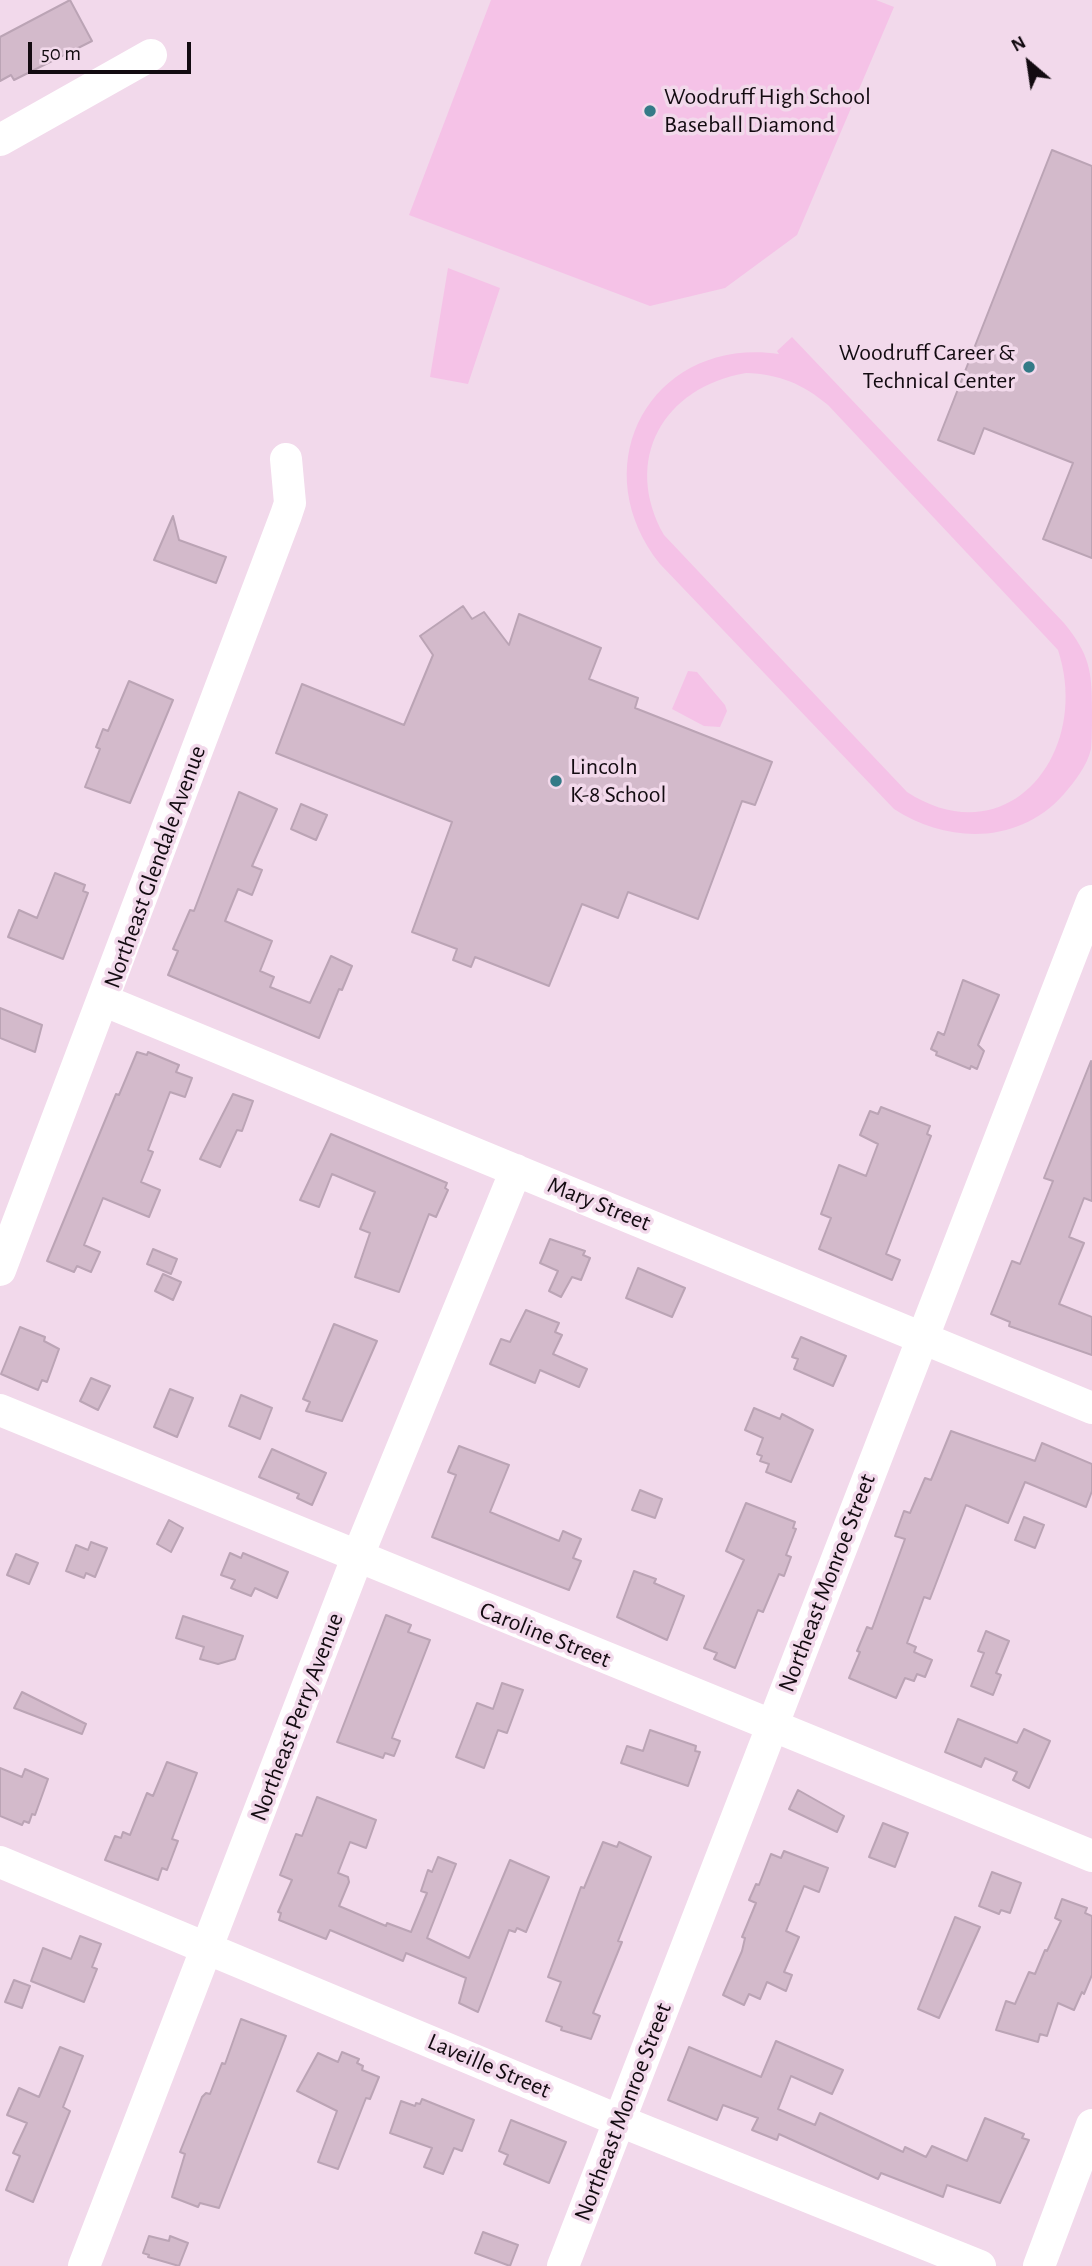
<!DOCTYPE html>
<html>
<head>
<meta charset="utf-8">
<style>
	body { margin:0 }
	#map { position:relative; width:1092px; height:2266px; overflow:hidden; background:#f2d9eb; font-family:"Alegreya Sans",sans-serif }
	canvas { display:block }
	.north { position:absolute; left:994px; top:28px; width:70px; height:70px; -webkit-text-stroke:5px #f2d9eb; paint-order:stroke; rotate:331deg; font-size:19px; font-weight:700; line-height:28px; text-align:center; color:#130b11 }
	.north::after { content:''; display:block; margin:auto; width:24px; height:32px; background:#130b11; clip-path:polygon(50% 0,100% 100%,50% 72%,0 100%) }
	.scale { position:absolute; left:28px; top:42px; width:163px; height:32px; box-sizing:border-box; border:4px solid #130b11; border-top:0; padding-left:9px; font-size:21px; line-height:24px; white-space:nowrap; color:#130b11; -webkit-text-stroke:5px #f2d9eb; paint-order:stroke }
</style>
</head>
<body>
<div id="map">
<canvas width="1092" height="2266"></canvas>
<div class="north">N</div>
<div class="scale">50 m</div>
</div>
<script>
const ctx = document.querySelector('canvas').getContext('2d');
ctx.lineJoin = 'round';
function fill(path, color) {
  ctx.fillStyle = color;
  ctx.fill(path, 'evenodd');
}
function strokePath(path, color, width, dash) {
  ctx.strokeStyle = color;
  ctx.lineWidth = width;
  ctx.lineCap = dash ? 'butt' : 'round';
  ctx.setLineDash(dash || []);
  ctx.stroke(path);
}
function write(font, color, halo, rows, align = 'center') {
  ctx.font = font + ' "Alegreya Sans",sans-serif';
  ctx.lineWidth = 7;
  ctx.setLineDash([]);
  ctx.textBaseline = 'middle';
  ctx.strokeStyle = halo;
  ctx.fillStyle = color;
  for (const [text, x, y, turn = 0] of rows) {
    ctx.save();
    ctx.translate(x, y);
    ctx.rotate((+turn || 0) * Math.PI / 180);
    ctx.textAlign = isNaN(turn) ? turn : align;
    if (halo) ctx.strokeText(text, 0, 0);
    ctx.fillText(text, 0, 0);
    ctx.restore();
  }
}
const green = new Path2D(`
	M491 0H876L894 7 797 235 725 288 650 306 409 215Z
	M448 268 500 288 468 384 430 377Z
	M792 337 1064 623C1090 655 1092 671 1092 711 1092 723 1092 737 1091 749 1087 766 1075 781 1064 794 1019 845 948 844 894 809L660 564C581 465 652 336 779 354L777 351ZM746 373C779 374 803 384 828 405L1058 650C1092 754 1007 857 907 792L664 535C622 460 663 387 746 373Z
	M688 671 697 672 725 705 727 711 720 727 704 726 672 709Z`);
const building = new Path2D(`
	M70 0 92 41 14 80 11 75 0 81V37Z
	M1052 150 1092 166V558L1043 539 1073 463 984 428 974 454 938 440Z
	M173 516 179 540 226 557 216 583 154 560Z
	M463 606 472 619 484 612 509 645 519 614 601 648 589 679 638 698 635 708 772 762 755 805 742 801 698 919 628 892 618 918 582 904 549 986 475 957 471 967 453 960 457 949 412 932 452 822 276 753 302 684 404 725 433 655 420 636Z
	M129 681 173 700 130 803 85 787 100 749 96 747 103 729 108 731Z
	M239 792 277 809 252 866 262 870 252 895 238 889 225 921 272 941 260 971 274 977 270 987 310 1003 331 956 352 966 342 990 339 989 319 1038 168 975 178 951 173 949 190 910 194 911Z
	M301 804 327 815 316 840 291 829Z
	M55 873 85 885 83 891 88 893 63 959 8 937 19 910 37 918Z
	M963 980 999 995 978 1045 984 1051 977 1069 971 1066 970 1069 936 1055 937 1052 931 1049 938 1032 944 1035Z
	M0 1008 42 1025 35 1052 0 1038Z
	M137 1052 147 1055 148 1052 179 1065 176 1072 192 1078 185 1097 170 1092 148 1150 153 1152 141 1182 160 1190 149 1217 103 1198 84 1245 100 1252 91 1272 77 1266 74 1272 47 1261 116 1094 119 1095Z
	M1091 1061 1092 1201 1084 1198 1069 1237 1084 1243 1059 1304 1092 1317V1355L1009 1326 1010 1322 991 1314 1012 1261 1020 1264 1053 1181 1044 1178Z
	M233 1094 253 1101 242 1131 237 1130 220 1167 200 1159Z
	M881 1107 930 1126 927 1134 931 1136 886 1254 900 1260 892 1280 819 1249 831 1218 821 1214 839 1165 866 1176 878 1144 860 1135 870 1111 878 1114Z
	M331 1134 447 1183 445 1188 448 1190 436 1217 429 1214 399 1292 355 1277 370 1233 360 1229 375 1192 332 1174 319 1207 300 1200Z
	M550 1239 585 1251 583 1255 590 1258 581 1280 572 1277 561 1297 549 1291 558 1271 540 1263Z
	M153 1249 177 1259 171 1274 147 1264Z
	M638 1268 685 1288 672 1317 626 1298Z
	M163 1274 181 1282 173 1300 155 1291Z
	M526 1310 559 1323 555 1332 562 1335 553 1354 587 1369 579 1387 540 1370 535 1383 490 1364 501 1339 510 1342Z
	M334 1324 377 1341 342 1421 306 1411 310 1402 303 1399Z
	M20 1327 45 1337 44 1341 59 1349 47 1382 42 1380 38 1390 1 1374Z
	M801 1337 846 1356 833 1386 794 1369 798 1359 792 1357Z
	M91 1378 110 1386 98 1410 80 1401Z
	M170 1389 193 1398 177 1437 154 1427Z
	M241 1395 272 1408 260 1439 229 1426Z
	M754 1408 780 1419 782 1414 813 1430 791 1482 766 1472 769 1464 760 1461 762 1456 757 1454 763 1438 745 1430Z
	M951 1431 1035 1461 1042 1443 1092 1464V1491L1086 1507 1025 1482 1008 1523 966 1505 930 1599 924 1597 907 1643 916 1647 914 1652 932 1660 925 1677 917 1674 914 1681 905 1678 896 1698 849 1678 860 1652 857 1651 867 1627 872 1629 905 1539 895 1536 904 1511 910 1513 925 1478 931 1480Z
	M459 1446 509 1465 490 1512 559 1541 563 1531 581 1539 573 1558 581 1561 569 1590 432 1537 456 1475 448 1472Z
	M272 1449 326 1473 312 1505 297 1498 299 1494 259 1477Z
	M640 1490 662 1499 655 1518 632 1510Z
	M746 1503 795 1522 793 1528 796 1529 786 1555 791 1557 784 1576 779 1574 763 1612 758 1610 735 1668 714 1659 717 1653 704 1648 744 1560 726 1551Z
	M1024 1517 1044 1525 1035 1548 1015 1540Z
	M169 1520 183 1528 171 1552 157 1544Z
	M91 1542 107 1548 95 1577 86 1573 84 1578 66 1571 76 1545 88 1550Z
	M230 1553 241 1558 243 1553 288 1572 277 1598 255 1588 251 1596 231 1588 235 1580 221 1575Z
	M16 1554 38 1563 29 1584 7 1575Z
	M634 1571 656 1579 654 1583 684 1596 667 1640 617 1617Z
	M386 1615 411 1625 408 1632 430 1640 393 1735 392 1738 400 1741 394 1756 385 1753 383 1758 337 1742Z
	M183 1616 243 1636 235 1659 218 1664 200 1659 204 1647 176 1638Z
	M986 1631 1009 1641 996 1673 1001 1675 993 1695 971 1686 984 1653 978 1651Z
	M502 1683 523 1690 507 1733 498 1730 484 1768 456 1757 477 1703 493 1709Z
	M22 1692 86 1724 82 1734 14 1708Z
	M958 1719 1017 1743 1024 1729 1050 1741 1029 1788 1013 1780 1017 1772 985 1758 981 1767 945 1752Z
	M650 1730 696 1746 695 1751 700 1752 688 1786 621 1763 627 1746 643 1751Z
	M167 1762 197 1773 172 1839 178 1841 167 1870 162 1868 158 1880 105 1860 115 1836 121 1838 123 1832 130 1835 147 1793 153 1796Z
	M0 1768 22 1777 25 1769 48 1779 35 1815 32 1814 29 1823 24 1821 22 1825 0 1816Z
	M798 1790 844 1816 837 1832 789 1809Z
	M317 1797 376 1820 366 1848 350 1842 338 1873 348 1877 349 1882 339 1906 386 1926 387 1923 411 1932 427 1893 421 1891 428 1870 432 1872 438 1857 456 1864 427 1938 469 1958 510 1860 549 1877 526 1932 517 1928 515 1932 509 1930 478 2012 459 2003 466 1978 406 1953 403 1961 330 1930 326 1939 279 1920 281 1913 278 1912 292 1880 280 1875 296 1834 302 1836Z
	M883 1823 908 1833 895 1867 869 1857Z
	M603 1842 617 1847 619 1842 651 1857 618 1941 622 1942 593 2013 600 2016 591 2039 561 2030 562 2027 546 2021 561 1982 548 1977 581 1887 584 1888Z
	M784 1851 828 1868 819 1892 804 1886 786 1931 799 1937 784 1972 792 1975 786 1991 767 1982 760 1999 749 1994 744 2005 723 1995 742 1951 745 1938 742 1937 756 1903 749 1900 756 1884 759 1885 771 1854 781 1858Z
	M992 1872 1021 1883 1010 1913 1001 1910 999 1914 979 1906Z
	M1062 1899 1087 1908 1085 1913 1092 1916V1975L1084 1994 1082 1992 1074 2010 1058 2003 1047 2036 1040 2034 1038 2042 996 2030 1006 2001 1015 2004 1029 1972 1035 1974 1045 1950 1047 1951 1061 1921 1055 1918Z
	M955 1917 980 1927 939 2018 918 2009Z
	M80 1936 101 1944 92 1967 97 1969 84 2002 31 1981 43 1948 71 1959Z
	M14 1980 30 1986 22 2008 5 2002Z
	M241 2019 286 2036 219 2208 200 2203 198 2207 172 2197 185 2154 180 2152 202 2097 206 2093 210 2094 222 2063 225 2064Z
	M776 2041 843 2070 832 2094 791 2076 778 2109 815 2125 820 2113 903 2152 905 2147 926 2157 932 2146 967 2161 985 2118 1024 2134 1022 2138 1029 2140 1000 2203 947 2185 943 2197 881 2173 878 2179 779 2134 777 2140 752 2130 758 2118 723 2105 717 2120 668 2100 689 2047 761 2077Z
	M60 2047 83 2056 63 2107 70 2111 33 2202 6 2190 20 2156 13 2153 27 2123 7 2115 19 2088 39 2097Z
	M342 2052 359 2059 357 2063 363 2066 362 2070 379 2077 370 2099 366 2098 338 2169 318 2162 337 2111 297 2091 318 2053 338 2062Z
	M422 2099 474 2120 462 2151 454 2148 443 2174 424 2167 432 2148 390 2133 401 2101 415 2106 416 2103 420 2104Z
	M511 2120 566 2142 549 2183 504 2164 508 2155 499 2151Z
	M483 2232 518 2245 510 2266 475 2253Z
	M149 2236 169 2241 170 2236 188 2243 179 2266 148 2257 149 2255 143 2253Z`);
const minor = new Path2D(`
	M0 140 151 55
	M105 1001 1092 1408
	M0 1270 286 515 290 503 286 459
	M0 1410 1092 1856
	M0 1862 620 2121 980 2266
	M84 2266 357 1558 516 1170
	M563 2266 1092 901
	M1039 2266 1092 2125`);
const markers = [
	[650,111,7,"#347a87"],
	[1029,367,7,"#347a87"],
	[556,781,7,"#347a87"]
];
const poiNames = [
	["Woodruff High School",664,97],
	["Baseball Diamond",664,125],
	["Woodruff Career &",1015,353,"right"],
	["Technical Center",1015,381,"right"],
	["Lincoln",570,767],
	["K-8 School",570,795]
];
const streetNames = [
	["Northeast Glendale Avenue",155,867,-70],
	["Mary Street",599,1204,22],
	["Northeast Monroe Street",827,1583,-69],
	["Caroline Street",545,1635,22],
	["Northeast Perry Avenue",297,1717,-69],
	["Laveille Street",489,2066,23],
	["Northeast Monroe Street",623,2112,-69]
];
fill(green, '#f5c2e7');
fill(building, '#d3bacb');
strokePath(building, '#bba4b5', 2);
strokePath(minor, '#fff', 32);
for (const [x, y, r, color] of markers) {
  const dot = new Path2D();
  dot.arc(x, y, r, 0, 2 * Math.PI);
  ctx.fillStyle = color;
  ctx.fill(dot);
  strokePath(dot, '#f2d9eb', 2.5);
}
write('24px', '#130b11', '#f2d9eb', poiNames, 'left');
write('24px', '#130b11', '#f2d9eb', streetNames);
</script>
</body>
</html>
